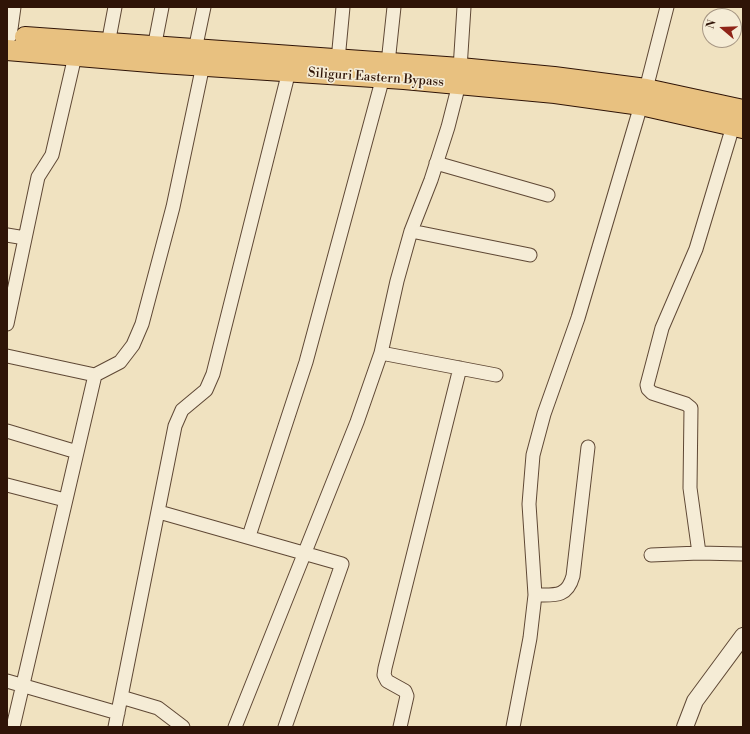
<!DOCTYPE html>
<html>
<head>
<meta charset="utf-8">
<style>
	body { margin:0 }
	#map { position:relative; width:750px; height:734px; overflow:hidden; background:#f0e2c0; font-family:"Libre Bodoni",serif }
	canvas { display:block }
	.frame { position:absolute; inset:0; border:8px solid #2f1407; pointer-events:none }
	.north { position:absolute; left:702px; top:8px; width:40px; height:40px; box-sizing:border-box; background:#f5ecd6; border:1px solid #a69683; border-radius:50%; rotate:289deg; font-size:11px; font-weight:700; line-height:16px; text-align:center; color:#2f1407 }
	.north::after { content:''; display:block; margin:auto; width:14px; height:18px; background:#8f2418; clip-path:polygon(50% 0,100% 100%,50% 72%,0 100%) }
</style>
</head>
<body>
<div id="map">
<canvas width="750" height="734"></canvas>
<div class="frame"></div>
<div class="north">N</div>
</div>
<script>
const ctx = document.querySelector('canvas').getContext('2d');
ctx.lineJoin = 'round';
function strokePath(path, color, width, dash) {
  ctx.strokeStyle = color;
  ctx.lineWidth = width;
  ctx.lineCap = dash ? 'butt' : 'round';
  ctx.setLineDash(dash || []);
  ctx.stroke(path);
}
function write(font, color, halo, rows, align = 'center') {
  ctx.font = font + ' "Libre Bodoni",serif';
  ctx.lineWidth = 3.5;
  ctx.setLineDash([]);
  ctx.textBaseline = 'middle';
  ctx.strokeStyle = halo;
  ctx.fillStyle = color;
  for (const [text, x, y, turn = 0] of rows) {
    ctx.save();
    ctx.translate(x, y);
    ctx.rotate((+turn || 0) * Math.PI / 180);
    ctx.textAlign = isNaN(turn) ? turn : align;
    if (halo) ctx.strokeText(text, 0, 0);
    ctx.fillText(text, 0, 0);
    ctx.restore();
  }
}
const minor = new Path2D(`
	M10 36 14 7
	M108 44 115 7
	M154 48 162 7
	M195 50 204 7
	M338 60 343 7
	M388 63 394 7
	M646 89 667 7
	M436 163 548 195
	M411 231 530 255
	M7 235 25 238
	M7 324 38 177 52 155 75 56
	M381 353 496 375
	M7 356 95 375
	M7 431 77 452
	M7 485 65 500
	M159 512 342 564 285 727
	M249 536 306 362 383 77
	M699 553 690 488 691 408 686 404 652 393 648 389 647 385 662 328 696 249 733 126
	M651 555 699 553 743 554
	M535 595C554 595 567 598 573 576L588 447
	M7 681 118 713
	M121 697 158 708 183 727
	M13 727 95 375 120 362 133 345 142 324 173 207 203 65
	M115 727 175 426 182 410 206 390 213 374 289 71
	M235 727 357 422 381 353 397 281 411 231 431 180 448 127 459 84 464 7
	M400 727 407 696 405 691 387 681 384 675 385 668 460 368
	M513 727 530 638 535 595 529 504 533 455 544 414 578 318 641 105`);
const tertiary = new Path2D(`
	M685 727 695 701 743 636`);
const primary = new Path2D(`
	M25 37 460 68 554 77 646 89 743 110
	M7 50 162 63 404 79 555 93 641 105 743 128`);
const streetNames = [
	["Siliguri Eastern Bypass",376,78,4]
];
strokePath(minor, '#5f4835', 15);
strokePath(tertiary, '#5f4835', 18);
strokePath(primary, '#2f1407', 22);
strokePath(minor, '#f5ecd6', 13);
strokePath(tertiary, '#f5ecd6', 16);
strokePath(primary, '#e8c180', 20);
write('13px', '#2f1407', '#f5ecd6', streetNames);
</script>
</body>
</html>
